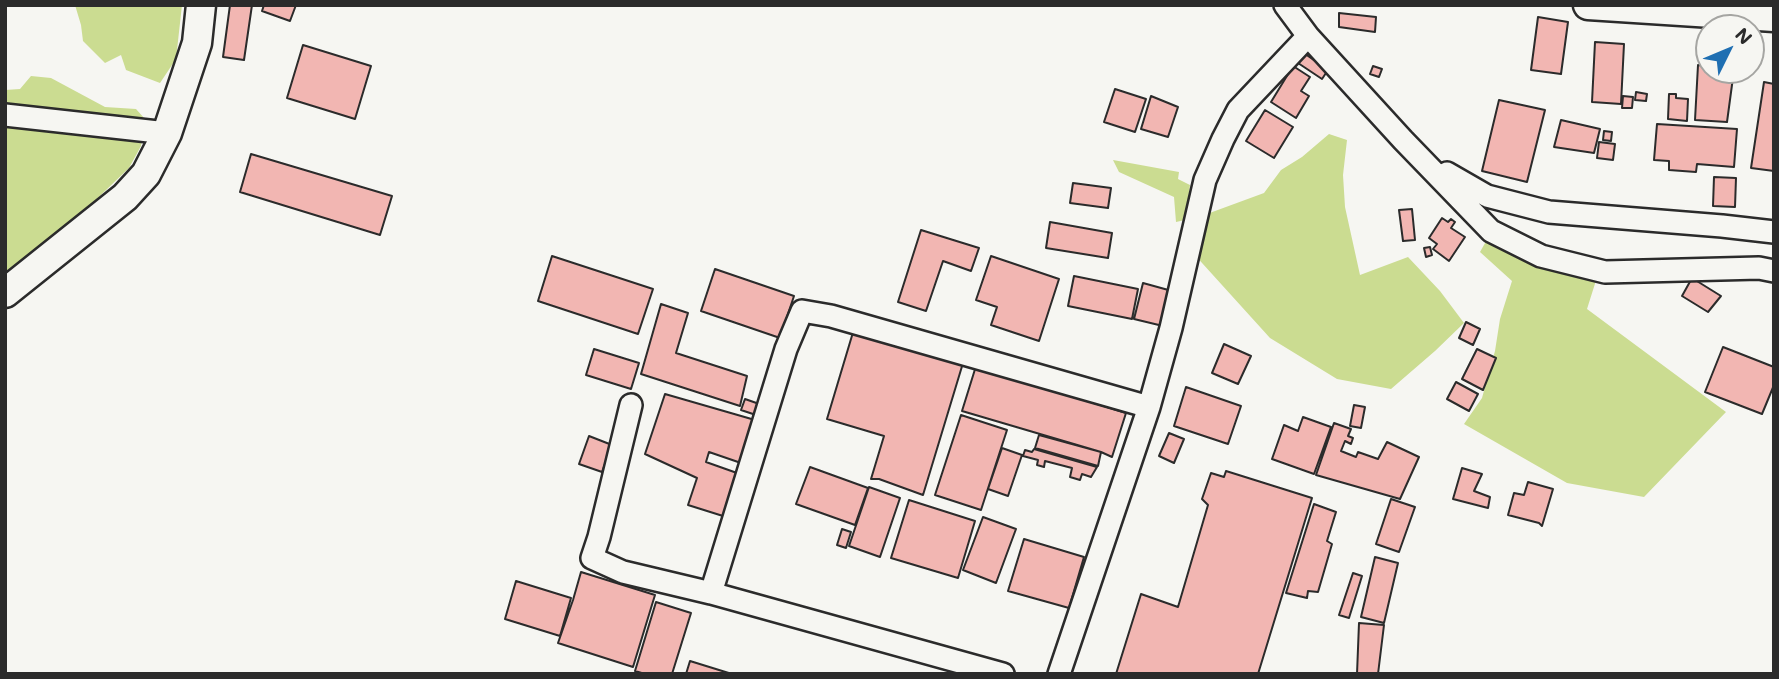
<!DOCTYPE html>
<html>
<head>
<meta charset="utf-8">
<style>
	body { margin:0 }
	#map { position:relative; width:1779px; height:679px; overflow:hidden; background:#f6f6f2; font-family:Mali,sans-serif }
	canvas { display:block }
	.frame { position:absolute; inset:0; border:7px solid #2b2b2b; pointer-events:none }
	.north { position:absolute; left:1695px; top:14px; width:70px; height:70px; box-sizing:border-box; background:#f6f6f2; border:2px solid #a5a5a2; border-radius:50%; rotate:47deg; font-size:19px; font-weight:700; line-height:28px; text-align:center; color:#2b2b2b }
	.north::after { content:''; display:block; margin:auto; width:24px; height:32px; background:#1f6fb2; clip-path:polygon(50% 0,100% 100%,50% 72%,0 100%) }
</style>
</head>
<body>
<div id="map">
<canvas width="1779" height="679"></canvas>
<div class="frame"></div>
<div class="north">N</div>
</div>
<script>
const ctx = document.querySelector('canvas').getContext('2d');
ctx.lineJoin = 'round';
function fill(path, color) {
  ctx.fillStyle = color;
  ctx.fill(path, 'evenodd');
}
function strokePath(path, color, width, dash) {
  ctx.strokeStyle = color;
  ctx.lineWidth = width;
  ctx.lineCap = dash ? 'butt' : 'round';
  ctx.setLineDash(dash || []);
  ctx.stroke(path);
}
const green = new Path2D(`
	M75 5H182L176 59 160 83 126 70 121 55 105 63 83 41 81 25Z
	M31 76 51 78 105 107 136 109 145 119 141 146 129 168 80 215 5 274V90L20 89Z
	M1329 134 1347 140 1343 175 1345 207 1360 275 1408 257 1440 291 1464 323 1435 351 1391 389 1337 379 1270 338 1193 253 1196 218 1264 193 1281 170 1302 157Z
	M1113 160 1179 172 1178 179 1190 185 1185 220 1176 222 1174 197 1119 172Z
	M1489 236 1599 271 1587 309 1726 412 1644 497 1567 483 1464 424 1482 398 1495 351 1500 319 1512 281 1480 252Z`);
const building = new Path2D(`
	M230 5H252L244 60 223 57Z
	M264 5H296L290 21 262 11Z
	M1339 13 1376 17 1375 32 1339 27Z
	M1538 17 1568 22 1561 74 1531 70Z
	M1595 42 1624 44 1621 104 1592 102Z
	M303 45 371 66 355 119 287 98Z
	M1301 51 1328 70 1322 79 1295 61Z
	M1698 65 1709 66V70H1734L1727 122 1695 120Z
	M1293 66 1310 77 1301 91 1309 96 1296 118 1271 102Z
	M1373 66 1382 69 1379 77 1370 74Z
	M1764 82 1774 84V171L1751 168Z
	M1115 89 1146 99 1135 132 1104 122Z
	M1636 92 1647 94 1646 101 1635 100Z
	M1669 94H1676V98L1688 99 1687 121 1668 119Z
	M1151 96 1178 107 1168 137 1141 129Z
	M1623 96 1633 97 1632 108H1622Z
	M1499 100 1545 110 1527 182 1482 171Z
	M1265 110 1293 127 1274 158 1246 141Z
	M1561 120 1600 129 1594 153 1554 147Z
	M1657 124 1737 129 1734 167 1697 164 1696 172 1669 170V161L1654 160Z
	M1604 131 1612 132 1611 141 1603 140Z
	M1599 142 1615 144 1613 160 1597 158Z
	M251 154 392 196 380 235 240 192Z
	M1714 177 1736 178 1735 207 1713 206Z
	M1073 183 1111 188 1108 208 1070 203Z
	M1412 209 1415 240 1403 241 1399 210Z
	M1442 218 1448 222 1451 219 1455 222 1451 228 1465 237 1449 261 1433 249 1437 244 1429 238Z
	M1050 222 1112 233 1108 258 1046 248Z
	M921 230 979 248 971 271 943 261 926 311 898 302Z
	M1430 247 1432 255 1426 257 1424 248Z
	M552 256 653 289 638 334 538 301Z
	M991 256 1059 279 1039 341 991 325 997 307 976 300Z
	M715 269 794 296 780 338 701 311Z
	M1074 276 1138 289 1132 319 1068 306Z
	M1692 278 1721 296 1708 312 1682 296Z
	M1143 283 1172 291 1163 326 1134 319Z
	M661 304 688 313 676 353 747 376 740 406 641 374Z
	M1466 322 1480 329 1473 345 1459 338Z
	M854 329 963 363 923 495 879 479H871L884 436 827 419Z
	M1224 344 1251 356 1238 384 1212 373Z
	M1723 347 1774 367V385L1762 414 1705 392Z
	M594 349 639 363 631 389 586 375Z
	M1477 349 1496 358 1483 390 1462 379Z
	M976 366 1126 413 1112 457 1101 452 962 411Z
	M1456 382 1478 394 1469 411 1447 399Z
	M1186 387 1241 406 1228 444 1174 426Z
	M665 394 755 420 741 463 709 452 706 462 737 473 723 516 688 505 697 478 645 454Z
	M745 399 765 406 762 417 741 410Z
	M1354 405 1365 407 1361 428 1350 426Z
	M961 415 1007 430 981 510 935 495Z
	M1303 417 1331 427 1314 474 1272 459 1284 425 1298 431Z
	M1334 423 1351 429 1348 436 1353 438 1351 444 1345 441 1341 451 1356 457 1358 452 1378 459 1387 442 1419 457 1400 499 1316 475Z
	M1169 433 1184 439 1174 463 1159 456Z
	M1039 435 1101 452 1098 466 1035 448Z
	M589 436 612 445 602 472 579 464Z
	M1002 448 1022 455 1008 496 988 489Z
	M1034 449 1097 467 1091 477 1082 474 1080 480 1070 477 1072 468 1045 461 1044 467 1037 465 1038 460 1023 456 1025 450 1032 452Z
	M810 467 868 488 855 525 796 504Z
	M1462 468 1482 474 1474 491 1490 497 1488 508 1453 499Z
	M1226 471 1312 498 1258 674H1116L1141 594 1178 607 1208 505 1202 499 1211 473 1224 477Z
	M1528 482 1553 489 1542 526 1539 523 1508 515 1514 493 1524 495Z
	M869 487 900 498 880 557 849 546Z
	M1391 499 1415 507 1399 552 1376 544Z
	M909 500 975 521 958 578 891 558Z
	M1314 504 1336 512 1327 541 1332 544 1318 592 1308 591 1307 598 1286 593Z
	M983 517 1016 529 996 583 963 570Z
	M842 529 851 532 846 548 837 545Z
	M1024 539 1084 557 1069 608 1008 591Z
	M1375 557 1398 563 1384 623 1361 617Z
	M581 572 655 595 633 667 558 643 573 600Z
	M1353 573 1362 576 1349 618 1339 615Z
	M516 581 571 598 560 636 505 619Z
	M656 602 691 613 672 674H645L635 671Z
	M1359 623 1384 625 1378 674H1357Z
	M690 661 732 674H686Z`);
const street = new Path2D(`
	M1285 5 1308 36 1403 140 1491 231 1541 256 1605 272 1759 268 1774 271
	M5 115 167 133
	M1447 173 1487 196 1549 212 1722 226 1774 232
	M631 405 599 537 592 558 623 572 711 593 1003 674
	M711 593 786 349 802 311 831 316 1149 407
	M1059 674 1149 407 1171 328 1205 180 1223 139 1238 110 1308 36`);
const secondary = new Path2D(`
	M1588 5 1774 17
	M5 293 125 197 146 174 167 133 197 43 201 5`);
fill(green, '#cbdc91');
fill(building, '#f2b6b2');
strokePath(building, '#2b2b2b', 2);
strokePath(street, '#2b2b2b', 26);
strokePath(secondary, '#2b2b2b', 33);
strokePath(street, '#f6f6f2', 21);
strokePath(secondary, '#f6f6f2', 28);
</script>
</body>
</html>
